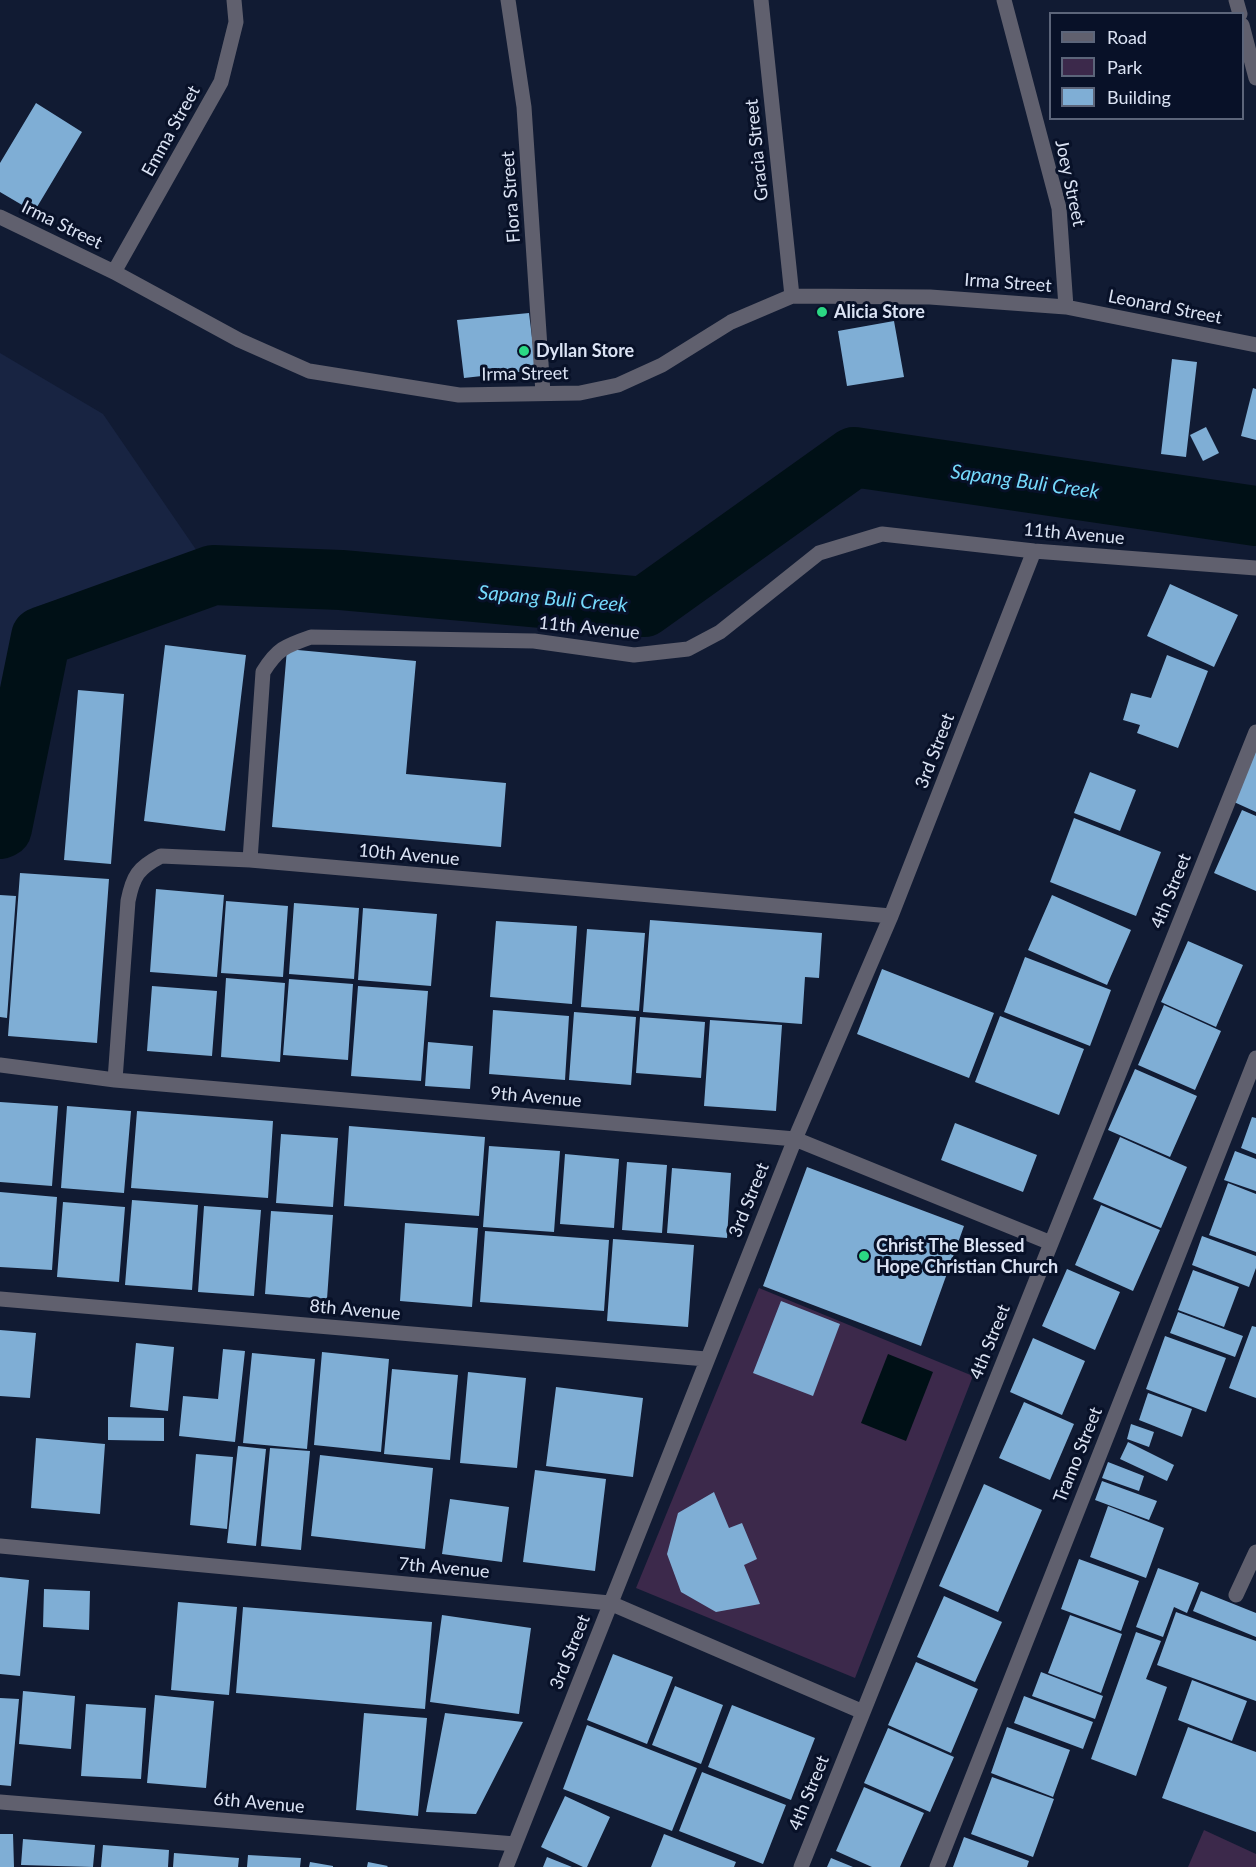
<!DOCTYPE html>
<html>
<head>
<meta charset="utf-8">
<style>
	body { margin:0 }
	#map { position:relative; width:1256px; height:1867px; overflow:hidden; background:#111b33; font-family:Lato,sans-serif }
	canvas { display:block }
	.legend { position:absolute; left:1049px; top:12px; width:195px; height:108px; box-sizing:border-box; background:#081128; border:2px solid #5c657a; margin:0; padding:8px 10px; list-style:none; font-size:18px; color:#dbe3f4 }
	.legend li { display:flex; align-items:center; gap:12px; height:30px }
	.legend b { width:30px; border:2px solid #5c657a }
</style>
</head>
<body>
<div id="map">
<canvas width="1256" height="1867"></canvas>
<ul class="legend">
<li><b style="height:8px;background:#60606e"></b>Road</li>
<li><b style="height:16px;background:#3c294b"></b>Park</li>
<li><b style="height:16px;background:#7faed5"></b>Building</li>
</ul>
</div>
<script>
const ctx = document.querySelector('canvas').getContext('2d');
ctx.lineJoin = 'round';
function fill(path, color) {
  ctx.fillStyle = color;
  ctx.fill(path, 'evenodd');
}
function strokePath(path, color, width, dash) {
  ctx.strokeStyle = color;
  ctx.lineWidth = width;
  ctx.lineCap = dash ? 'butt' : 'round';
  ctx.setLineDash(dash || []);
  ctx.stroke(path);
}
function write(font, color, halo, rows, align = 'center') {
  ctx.font = font + ' Lato,sans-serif';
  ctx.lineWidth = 6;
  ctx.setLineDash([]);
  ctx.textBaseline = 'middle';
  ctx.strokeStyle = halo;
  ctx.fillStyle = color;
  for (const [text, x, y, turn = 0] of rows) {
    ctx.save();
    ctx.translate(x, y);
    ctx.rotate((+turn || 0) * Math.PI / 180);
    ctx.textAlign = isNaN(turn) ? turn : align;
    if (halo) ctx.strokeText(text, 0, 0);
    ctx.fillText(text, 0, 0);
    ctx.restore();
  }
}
const built = new Path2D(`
	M0 353 103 414 199 554 32 608 4 752 0 753Z`);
const green = new Path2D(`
	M759 1288 973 1376 855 1678 636 1588Z
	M1204 1830 1256 1854V1867H1188Z`);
const water = new Path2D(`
	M888 1354 933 1372 906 1441 861 1423Z`);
const river = new Path2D(`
	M0 829 2 828 41 637 213 575 341 580 644 607 854 457 1256 516`);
const building = new Path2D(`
	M36 103 82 132 34 212 0 192V163Z
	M529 313 536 370 464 378 457 320Z
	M894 321 904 377 847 386 838 331Z
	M1172 359 1197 362 1186 457 1161 454Z
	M1253 388 1256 389V440L1241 436Z
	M1206 427 1219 453 1203 461 1190 435Z
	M1170 584 1238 615 1214 667 1147 636Z
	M165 645 246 655 225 831 144 821Z
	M287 649 416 661 406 774 506 783 501 847 272 827Z
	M1167 655 1208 671 1178 748 1137 733 1140 725 1123 720 1131 693 1151 698Z
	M78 690 124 694 111 864 64 860Z
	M1256 750V812L1234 802Z
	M1090 772 1136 790 1120 831 1074 813Z
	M1242 810 1256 816V891L1214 873Z
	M1074 818 1161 852 1136 916 1050 882Z
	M20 873 109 879 97 1043 8 1036Z
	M156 889 224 895 217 977 150 972Z
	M0 895 16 896 7 1018 0 1017Z
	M1052 895 1131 930 1107 985 1028 950Z
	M226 901 288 906 283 977 221 973Z
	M294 903 359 908 354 979 289 974Z
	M363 908 437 914 431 986 358 980Z
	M650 920 822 933 819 978 805 977 802 1024 643 1012Z
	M496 921 577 926 572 1004 490 997Z
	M587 929 645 933 639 1011 581 1007Z
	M1188 941 1243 965 1216 1027 1161 1002Z
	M1025 957 1111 990 1090 1046 1004 1012Z
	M882 969 994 1013 969 1078 857 1034Z
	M226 978 285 983 280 1062 221 1057Z
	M289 979 353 984 348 1060 283 1055Z
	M152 986 217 991 212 1056 147 1051Z
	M358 986 428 991 421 1081 351 1076Z
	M1164 1005 1221 1031 1195 1090 1138 1065Z
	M493 1010 569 1016 565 1080 489 1074Z
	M574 1012 636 1017 631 1085 569 1080Z
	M1000 1016 1084 1049 1059 1115 975 1082Z
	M640 1017 705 1022 701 1078 636 1073Z
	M710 1020 782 1025 776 1111 704 1106Z
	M428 1042 473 1046 470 1089 425 1086Z
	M1135 1069 1197 1096 1170 1157 1108 1130Z
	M0 1102 58 1106 52 1186 0 1182Z
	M67 1106 131 1111 124 1193 61 1188Z
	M137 1111 273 1121 268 1198 131 1188Z
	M1252 1117 1256 1118V1154L1241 1148Z
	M955 1123 1037 1155 1023 1192 941 1160Z
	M349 1126 485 1137 479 1216 344 1206Z
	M281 1134 338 1138 333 1207 276 1203Z
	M1120 1137 1187 1167 1161 1228 1093 1199Z
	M489 1146 560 1151 554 1232 483 1227Z
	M1235 1151 1256 1159V1191L1224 1180Z
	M565 1154 619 1159 614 1228 560 1224Z
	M627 1162 667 1165 662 1233 622 1230Z
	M807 1167 964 1226 921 1346 763 1286Z
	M672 1168 731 1173 727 1238 667 1233Z
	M1228 1183 1256 1194V1252L1209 1235Z
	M0 1192 57 1197 52 1270 0 1267Z
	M132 1200 198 1205 192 1290 125 1285Z
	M63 1202 125 1207 119 1282 57 1277Z
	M1101 1205 1160 1230 1133 1291 1075 1265Z
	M204 1206 261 1210 254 1296 198 1292Z
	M271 1211 333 1215 327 1299 265 1294Z
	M405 1223 478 1228 472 1307 400 1301Z
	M485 1231 609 1240 604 1311 480 1302Z
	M1202 1236 1256 1256V1268L1249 1287 1192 1265Z
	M613 1239 694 1245 688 1327 607 1321Z
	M1067 1269 1120 1292 1095 1350 1042 1326Z
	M1193 1270 1239 1287 1224 1327 1178 1310Z
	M781 1301 840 1324 813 1396 753 1373Z
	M1178 1312 1243 1336 1235 1357 1170 1333Z
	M1252 1326 1256 1327V1398L1229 1388Z
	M0 1330 36 1333 30 1398 0 1396Z
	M1165 1336 1226 1358 1206 1412 1146 1389Z
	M1033 1338 1085 1361 1062 1415 1010 1392Z
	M136 1343 174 1347 168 1411 130 1407Z
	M223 1349 245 1351 235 1442 179 1436 183 1396 218 1399Z
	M322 1352 389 1359 381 1452 314 1445Z
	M252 1353 315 1359 307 1449 243 1443Z
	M392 1369 458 1375 450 1460 384 1454Z
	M468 1372 526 1378 517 1468 460 1463Z
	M556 1387 643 1398 633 1477 546 1466Z
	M1148 1393 1192 1409 1182 1437 1139 1420Z
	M1024 1402 1074 1424 1050 1480 999 1458Z
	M108 1417 164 1418V1441L108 1440Z
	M1131 1424 1154 1432 1149 1447 1127 1439Z
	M36 1438 105 1444 100 1514 31 1508Z
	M1128 1442 1174 1465 1167 1481 1120 1459Z
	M238 1446 266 1449 256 1546 227 1543Z
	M270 1448 310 1451 301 1550 261 1546Z
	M196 1454 233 1457 227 1529 190 1525Z
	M320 1455 433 1468 425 1549 311 1536Z
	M1108 1462 1144 1476 1139 1491 1102 1478Z
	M535 1470 606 1479 595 1571 523 1562Z
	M1102 1481 1157 1501 1149 1520 1095 1500Z
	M984 1484 1042 1510 998 1612 939 1586Z
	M714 1492 729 1528 742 1523 757 1559 744 1565 760 1604 716 1612 681 1592 667 1554 678 1513Z
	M450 1499 509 1507 502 1562 442 1554Z
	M1108 1506 1164 1528 1146 1578 1090 1557Z
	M1079 1559 1139 1581 1121 1631 1061 1609Z
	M1158 1568 1199 1583 1187 1613 1174 1607 1163 1637 1136 1627Z
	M0 1577 29 1580 20 1676 0 1674Z
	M44 1589 90 1591 89 1630 43 1627Z
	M1201 1591 1256 1613V1637L1193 1611Z
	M944 1596 1002 1622 975 1682 917 1657Z
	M178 1602 237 1607 229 1695 171 1690Z
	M243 1607 432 1622 425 1709 236 1693Z
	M1176 1612 1256 1641V1701L1157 1665Z
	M442 1615 531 1628 519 1714 430 1702Z
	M1070 1615 1122 1634 1101 1693 1048 1673Z
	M1136 1632 1161 1641 1146 1679 1167 1687 1136 1776 1091 1759Z
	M613 1654 673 1677 647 1744 587 1720Z
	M916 1662 978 1689 951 1753 888 1725Z
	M1041 1672 1103 1696 1095 1719 1032 1696Z
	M1192 1680 1247 1701 1232 1741 1178 1720Z
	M675 1686 723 1705 701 1764 652 1745Z
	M23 1691 75 1696 71 1749 19 1744Z
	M155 1695 214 1701 206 1788 147 1783Z
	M1024 1696 1093 1722 1083 1749 1014 1723Z
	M0 1698 19 1699 11 1786 0 1785Z
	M86 1704 146 1708 141 1779 81 1776Z
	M732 1705 815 1738 791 1800 708 1767Z
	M364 1713 427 1718 418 1816 356 1810Z
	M445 1713 523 1722 476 1814 426 1812Z
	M587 1725 697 1768 672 1831 563 1789Z
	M1007 1727 1070 1750 1053 1797 991 1773Z
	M1188 1727 1256 1752V1832L1162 1798Z
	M888 1728 954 1757 930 1812 864 1783Z
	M702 1772 786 1805 763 1864 679 1831Z
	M992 1777 1054 1799 1033 1857 971 1834Z
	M864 1787 924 1813 900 1867H872L836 1851Z
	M565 1796 610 1817 587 1867H583L541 1847Z
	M0 1834H13L14 1867H0Z
	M664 1834 736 1862 734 1867H651Z
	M964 1837 1029 1861 1027 1867H953Z
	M23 1839 95 1845 93 1867 21 1865Z
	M103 1845 169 1850 168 1867H101Z
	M174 1853 239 1858 238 1867H173Z
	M248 1855 301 1858 300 1867H247Z
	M547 1857 572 1867H543Z
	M831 1858 853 1867H827Z
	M310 1862 333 1866V1867H309Z
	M368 1862 388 1866 387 1867H367Z`);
const street = new Path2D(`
	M508 0 524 107 543 393
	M761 0 792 296
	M1004 0 1059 208 1066 307
	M1236 0 1240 14
	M1242 25 1256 78
	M0 217 114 272 239 340 309 371 459 395 580 393 618 385 662 365 731 322 792 296 930 297 1066 307 1256 345
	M114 272 221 82 236 22 234 0
	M250 860 263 672C277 649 285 646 311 637L534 641 634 655 688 649 720 632 819 553 882 534 1034 551 1256 568
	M0 1065 115 1080 795 1139 1051 1243
	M115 1080 128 901C133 876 138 868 161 856L250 860 891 916
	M0 1299 706 1359
	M0 1546 610 1603 863 1712
	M1236 1595 1256 1552
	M0 1802 515 1844
	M506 1867 795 1139 891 916 1034 551
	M801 1867 1256 732
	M937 1867 1256 1058`);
const markers = [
	[822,312,6,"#2bd884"],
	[524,351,6,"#2bd884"],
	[864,1256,6,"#2bd884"]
];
const streetNames = [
	["Emma Street",171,131,-61],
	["Gracia Street",757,150,-96],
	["Joey Street",1070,183,78],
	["Flora Street",511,197,-94],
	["Irma Street",62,225,26],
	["Irma Street",1008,283,4],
	["Leonard Street",1165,307,11],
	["Irma Street",525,374,-1],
	["11th Avenue",1074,534,5],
	["11th Avenue",589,628,6],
	["3rd Street",935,751,-69],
	["10th Avenue",409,855,5],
	["4th Street",1171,891,-68],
	["9th Avenue",536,1097,5],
	["3rd Street",749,1200,-68],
	["8th Avenue",355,1310,5],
	["4th Street",990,1342,-68],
	["Tramo Street",1078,1455,-68],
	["7th Avenue",444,1568,5],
	["3rd Street",570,1652,-68],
	["4th Street",809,1793,-68],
	["6th Avenue",259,1803,5]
];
const poiNames = [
	["Alicia Store",834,312],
	["Dyllan Store",536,351],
	["Christ The Blessed",876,1246],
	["Hope Christian Church",876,1267]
];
const waterNames = [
	["Sapang Buli Creek",1025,482,8],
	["Sapang Buli Creek",553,599,5]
];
fill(built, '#182442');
fill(green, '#3c294b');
fill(water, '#001016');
strokePath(river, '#001016', 60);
fill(building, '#7faed5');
strokePath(street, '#60606e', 15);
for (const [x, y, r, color] of markers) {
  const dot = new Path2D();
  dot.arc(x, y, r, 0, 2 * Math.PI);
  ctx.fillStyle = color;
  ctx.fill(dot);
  strokePath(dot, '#081128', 2);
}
write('18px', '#dbe3f4', '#081128', streetNames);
write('bold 18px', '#dbe3f4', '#081128', poiNames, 'left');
write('italic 20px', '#75dafc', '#081128', waterNames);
</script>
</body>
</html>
